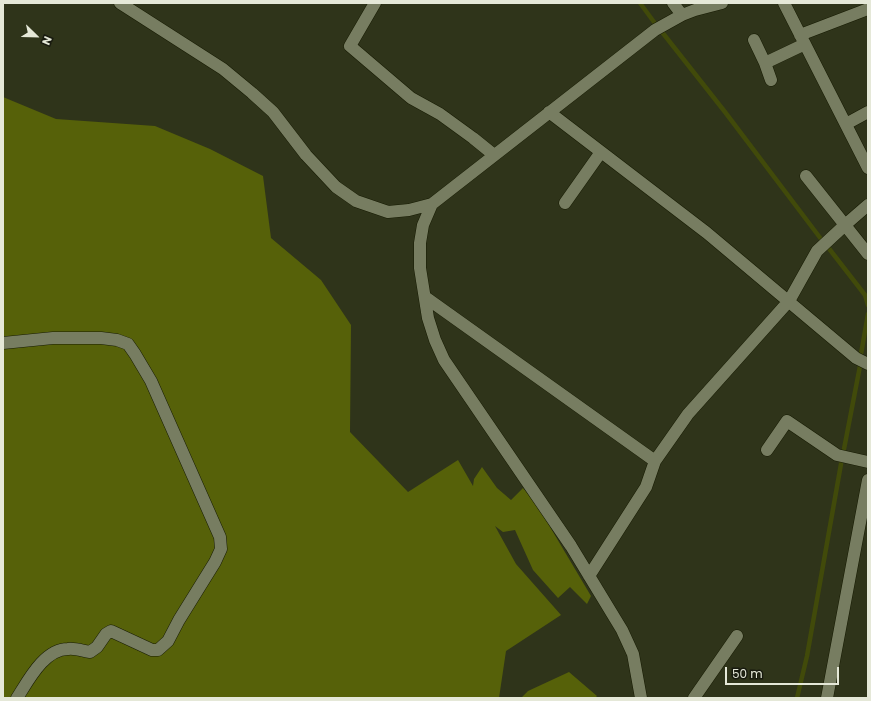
<!DOCTYPE html>
<html>
<head>
<meta charset="utf-8">
<style>
	body { margin:0 }
	#map { position:relative; width:871px; height:701px; overflow:hidden; background:#2f341a; font-family:Poppins,sans-serif }
	canvas { display:block }
	.frame { position:absolute; inset:0; border:4px solid #e5e8d8; pointer-events:none }
	.north { position:absolute; left:16px; top:16px; width:40px; height:40px; -webkit-text-stroke:3px #181a0f; paint-order:stroke; rotate:113deg; font-size:11px; font-weight:700; line-height:16px; text-align:center; color:#e5e8d8 }
	.north::after { content:''; display:block; margin:auto; width:14px; height:18px; background:#e5e8d8; clip-path:polygon(50% 0,100% 100%,50% 72%,0 100%) }
	.scale { position:absolute; left:725px; top:667px; width:114px; height:18px; box-sizing:border-box; border:2px solid #e5e8d8; border-top:0; padding-left:5px; font-size:12px; line-height:14px; white-space:nowrap; color:#e5e8d8; -webkit-text-stroke:3px #181a0f; paint-order:stroke }
</style>
</head>
<body>
<div id="map">
<canvas width="871" height="701"></canvas>
<div class="frame"></div>
<div class="north">N</div>
<div class="scale">50 m</div>
</div>
<script>
const ctx = document.querySelector('canvas').getContext('2d');
ctx.lineJoin = 'round';
function fill(path, color) {
  ctx.fillStyle = color;
  ctx.fill(path, 'evenodd');
}
function strokePath(path, color, width, dash) {
  ctx.strokeStyle = color;
  ctx.lineWidth = width;
  ctx.lineCap = dash ? 'butt' : 'round';
  ctx.setLineDash(dash || []);
  ctx.stroke(path);
}
const green = new Path2D(`
	M3 97 56 119 155 126 210 149 263 176 271 238 321 280 351 325 350 432 408 492 458 460 473 486 474 479 482 467 497 488 511 500 523 488 537 505 591 596 587 604 570 587 558 598 533 570 515 530 503 532 495 526 516 564 561 615 506 651 499 698H3Z
	M569 672 597 696 595 698H521L528 691Z`);
const stream = new Path2D(`
	M640 3 654 22
	M662 32 725 112 821 239
	M827 246 865 295 868 305
	M861 354 868 314
	M844 449 860 366
	M797 698 807 656 841 464`);
const minor = new Path2D(`
	M120 3 223 69 252 93 273 112 306 155 336 187 356 201 388 212 409 210 432 204 655 30 682 15 695 10 722 3
	M375 3 350 46 411 98 440 114 473 138 494 155
	M673 3 682 15
	M784 3 868 168
	M800 35 868 9
	M754 40 765 63 771 80
	M765 63 805 44
	M549 112 707 233 856 358 868 364
	M846 124 868 112
	M806 176 868 254
	M565 203 601 152
	M432 204 423 225 420 243V268L428 318 435 340 444 360 571 546 622 630 633 654 641 698
	M425 297 655 461
	M3 343 53 338H101L117 340 128 344 135 354 151 381 220 537 221 549 215 562 179 620 168 641 158 650H152L111 631 106 634 97 647 90 652C83 651 75 648 68 649 44 649 28 681 17 698
	M767 450 787 421 837 455 868 462
	M589 576 646 487 655 461 688 414 789 301 817 251 845 225 868 205
	M694 698 737 636
	M827 698 868 480`);
fill(green, '#566109');
strokePath(stream, '#414a0a', 4.5);
strokePath(minor, '#171b03', 13);
strokePath(minor, '#777d61', 12);
</script>
</body>
</html>
